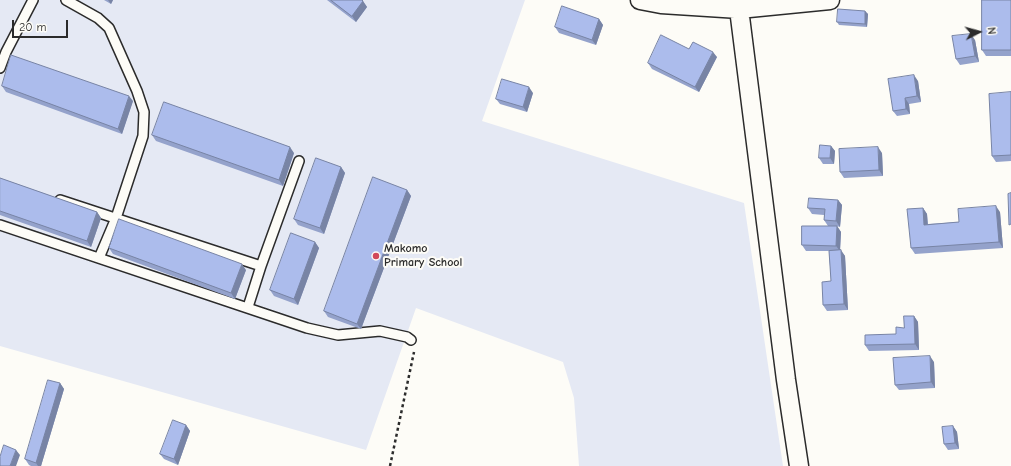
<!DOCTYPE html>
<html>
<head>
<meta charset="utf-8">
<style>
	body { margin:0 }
	#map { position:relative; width:1011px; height:466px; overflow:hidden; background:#fdfcf7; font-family:"Comic Neue",sans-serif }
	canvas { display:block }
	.north { position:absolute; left:959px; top:12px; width:40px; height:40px; -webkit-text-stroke:3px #fdfcf7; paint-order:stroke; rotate:84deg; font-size:11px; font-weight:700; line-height:16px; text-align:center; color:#2b2b2b }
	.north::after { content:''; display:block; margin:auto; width:14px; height:18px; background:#2b2b2b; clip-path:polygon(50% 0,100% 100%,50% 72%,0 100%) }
	.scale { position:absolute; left:12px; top:20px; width:56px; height:18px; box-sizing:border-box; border:2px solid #2b2b2b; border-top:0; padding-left:5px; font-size:12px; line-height:14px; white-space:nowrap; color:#2b2b2b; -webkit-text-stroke:3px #fdfcf7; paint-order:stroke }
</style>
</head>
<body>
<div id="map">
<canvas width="1011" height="466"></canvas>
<div class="north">N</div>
<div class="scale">20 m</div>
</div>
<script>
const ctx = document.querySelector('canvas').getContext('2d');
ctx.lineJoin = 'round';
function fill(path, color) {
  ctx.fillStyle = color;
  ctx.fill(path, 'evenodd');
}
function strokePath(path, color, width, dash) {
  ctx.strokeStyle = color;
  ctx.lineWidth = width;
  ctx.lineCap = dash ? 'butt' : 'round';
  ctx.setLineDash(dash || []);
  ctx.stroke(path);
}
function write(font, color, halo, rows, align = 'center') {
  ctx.font = font + ' "Comic Neue",sans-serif';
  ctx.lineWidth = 4;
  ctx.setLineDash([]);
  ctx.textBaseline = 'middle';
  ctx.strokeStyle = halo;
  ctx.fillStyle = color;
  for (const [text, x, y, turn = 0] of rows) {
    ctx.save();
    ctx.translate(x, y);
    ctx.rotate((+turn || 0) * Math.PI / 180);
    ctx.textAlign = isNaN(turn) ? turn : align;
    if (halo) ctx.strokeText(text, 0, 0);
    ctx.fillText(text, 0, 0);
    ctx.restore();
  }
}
const built = new Path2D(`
	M0 0H525L482 121 744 203 783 466H579L574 398 563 362 416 308 366 450 0 346Z`);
const path = new Path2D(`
	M390 466 414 352`);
const service = new Path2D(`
	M66 0 98 18 109 28 137 91 144 112 143 136 116 218 99 258
	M0 68 6 52 33 0
	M60 200 261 266
	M0 225 307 328 338 335 380 331 407 337 411 340
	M248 307 261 266 299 161`);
const minor = new Path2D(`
	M640 0 661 4 739 9 830 0
	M739 9 786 380 799 466`);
const wall = new Path2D(`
	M104 0H113L111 4Z
	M327 0H362L367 7 356 22Z
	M1011 0V56H986L982 50Z
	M865 11 868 14 867 27 839 25 837 22Z
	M599 19 603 25 596 45 559 33 555 27Z
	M975 40 979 62 960 65 956 59Z
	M689 49 717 57 699 92 652 69 648 63Z
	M918 81 921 102 909 104 910 114 897 116 893 111Z
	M2 86 133 101 122 134 6 92Z
	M1011 92V161L996 162 992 156Z
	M533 93 527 112 500 104 496 99Z
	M152 135 294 153 283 186 156 141Z
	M831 146 835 151 834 164H823L819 158Z
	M882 153 883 176 844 178 840 172Z
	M341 167 345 173 324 234 298 225 294 219Z
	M0 178 97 212 101 218 91 247 0 215Z
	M407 190 411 196 361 329 328 317 324 311Z
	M838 200 842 205 840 227 837 226 841 232 840 250 845 256 848 310 827 311 823 305 831 281 829 251H806L802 245 834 226H828L824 220V215L812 214 808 208Z
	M923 208 927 214 928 224 959 222 1000 212 1003 248 915 254 911 248Z
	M315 242 319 248 298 305 274 296 270 290Z
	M109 248 246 270 235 299 113 254Z
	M914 316 918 322 919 350 869 351 865 345 896 334 904 328Z
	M934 362 935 388 899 390 895 385Z
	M60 383 64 389 41 466H31L29 465 25 459Z
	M186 425 190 431 178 465 164 459 160 454Z
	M953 426 957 432 959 449 948 450 944 444Z`);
const shadedWall = new Path2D(`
	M108 0H113L111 4Z
	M363 1 367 7 356 22 352 16Z
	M865 11 868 14 867 27 865 24Z
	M599 19 603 25 596 45 592 40Z
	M971 34 975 40 979 62 975 56Z
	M713 52 717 57 699 92 695 87Z
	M914 75 918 81 921 102 917 96Z
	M529 87 533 93 527 112 523 107Z
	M129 96 133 101 122 134 118 129Z
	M905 98 909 104 910 114 906 109Z
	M831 146 835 151 834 164 830 158Z
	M290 147 294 153 283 186 279 180Z
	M878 147 882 153 883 176 879 170Z
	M341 167 345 173 324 234 320 228Z
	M407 190 411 196 361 329 357 324Z
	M838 200 842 205 840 227 836 221Z
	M996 206 1000 212 1003 248 999 242Z
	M923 208 927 214 928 230 924 225Z
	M97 212 101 218 91 247 87 241Z
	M837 226 841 232 840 251 836 246Z
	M315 242 319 248 298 305 294 299Z
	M841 250 845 256 848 310 844 304Z
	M242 264 246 270 235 299 231 293Z
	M914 316 918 322 919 350 915 344Z
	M930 356 934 362 935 388 931 382Z
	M60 383 64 389 41 466H38L36 463Z
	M186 425 190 431 178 465 174 459Z
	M953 426 957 432 959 449 955 443Z
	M16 450 20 455 16 466H10Z`);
const building = new Path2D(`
	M331 0H362L363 1 352 16Z
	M982 0H1011V50H982Z
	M562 6 599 19 592 40 555 27Z
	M838 9 865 11V24L837 22Z
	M971 34 975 56 956 59 952 36Z
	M661 35 689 49 693 42 713 52 695 87 648 63Z
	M11 55 129 96 118 129 2 86Z
	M914 75 917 96 905 98 906 109 893 111 888 79Z
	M502 79 529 87 523 107 496 99Z
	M1011 92V155L992 156 989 94Z
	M164 102 290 147 279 180 152 135Z
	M820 145 831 146 830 158H819Z
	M878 147 879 170 840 172 839 149Z
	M316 158 341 167 320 228 294 219Z
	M373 177 407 190 357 324 324 311Z
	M0 178 97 212 87 241 0 211Z
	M1011 193V224L1009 225 1008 194Z
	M809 198 838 200 836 221 824 220 825 209 808 208Z
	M996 206 999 242 911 248 907 209 923 208 924 225 959 222 958 209Z
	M119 219 242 264 231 293 109 248Z
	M802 226H837L836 246 802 245Z
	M291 233 315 242 294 299 270 290Z
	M841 250 844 304 823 305 822 282 831 281 829 251Z
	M904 316H914L915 344 865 345V335L896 334V327L904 328Z
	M930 356 931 382 895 385 893 358Z
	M48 380 60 383 36 463 25 459Z
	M173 420 186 425 174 459 160 454Z
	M953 426 955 443 944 444 942 427Z
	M4 445 16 450 10 466H0V457Z`);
const markers = [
	[376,256,4,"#d1495b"]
];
const poiNames = [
	["Makomo",384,249],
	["Primary School",384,263]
];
fill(built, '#e5e9f4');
strokePath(service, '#2b2b2b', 12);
strokePath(minor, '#2b2b2b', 21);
strokePath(path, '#2b2b2b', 2.5, [3, 3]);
strokePath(service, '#fdfcf7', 9);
strokePath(minor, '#fdfcf7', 18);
fill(wall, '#94a2cb');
fill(shadedWall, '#7884a5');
fill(building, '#acbcec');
strokePath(building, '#7884a5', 1);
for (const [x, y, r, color] of markers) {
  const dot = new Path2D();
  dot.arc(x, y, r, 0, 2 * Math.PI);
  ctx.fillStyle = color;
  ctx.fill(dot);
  strokePath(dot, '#fdfcf7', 1.5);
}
write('bold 12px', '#2b2b2b', '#fdfcf7', poiNames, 'left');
</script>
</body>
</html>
